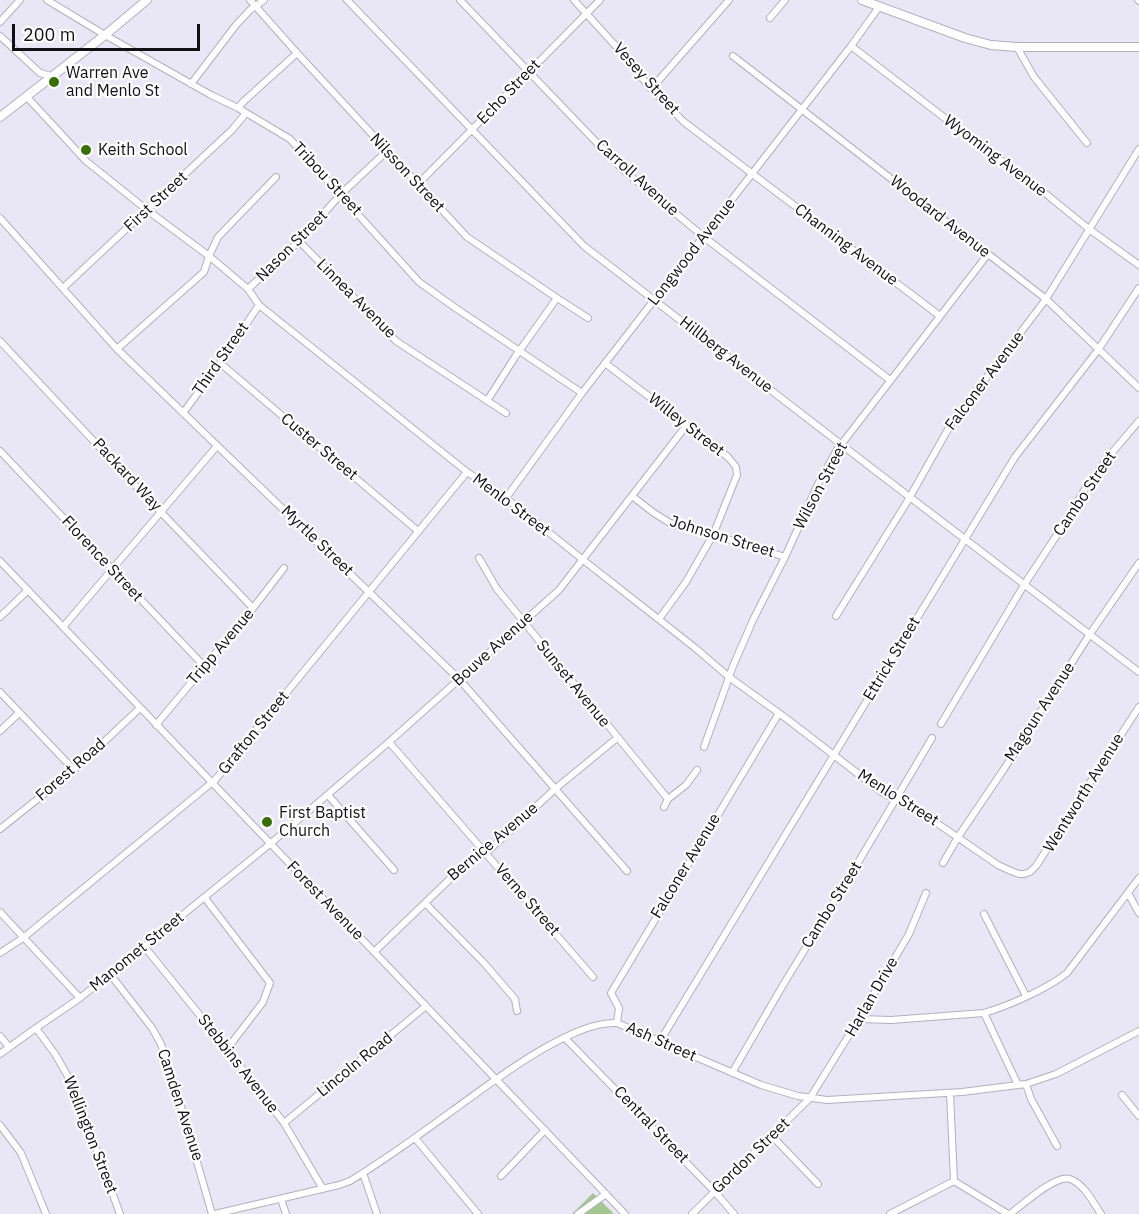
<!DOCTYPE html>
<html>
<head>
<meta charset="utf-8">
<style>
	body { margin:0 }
	#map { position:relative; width:1139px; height:1214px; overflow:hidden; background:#e9e7f6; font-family:"IBM Plex Sans",sans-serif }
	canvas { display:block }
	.scale { position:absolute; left:12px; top:24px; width:188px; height:27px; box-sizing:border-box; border:3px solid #111015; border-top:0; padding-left:8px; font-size:18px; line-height:21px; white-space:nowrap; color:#111015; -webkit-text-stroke:4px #fff; paint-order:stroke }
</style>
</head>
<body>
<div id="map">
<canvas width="1139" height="1214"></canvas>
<div class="scale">200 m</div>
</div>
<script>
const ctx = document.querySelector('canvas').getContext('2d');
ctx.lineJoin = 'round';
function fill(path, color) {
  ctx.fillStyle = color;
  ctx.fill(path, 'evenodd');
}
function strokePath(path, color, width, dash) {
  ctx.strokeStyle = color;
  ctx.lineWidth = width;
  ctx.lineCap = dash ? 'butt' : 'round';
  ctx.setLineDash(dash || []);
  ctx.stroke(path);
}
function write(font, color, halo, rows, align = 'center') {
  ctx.font = font + ' "IBM Plex Sans",sans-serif';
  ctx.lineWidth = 4.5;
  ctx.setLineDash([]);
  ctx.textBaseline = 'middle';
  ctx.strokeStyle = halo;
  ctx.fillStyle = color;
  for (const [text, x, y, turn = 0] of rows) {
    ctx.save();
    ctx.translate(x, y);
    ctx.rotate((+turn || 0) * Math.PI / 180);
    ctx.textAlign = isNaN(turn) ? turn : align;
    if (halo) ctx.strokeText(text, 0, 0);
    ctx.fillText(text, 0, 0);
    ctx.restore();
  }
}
const green = new Path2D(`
	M593 1193 614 1214H572Z`);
const minor = new Path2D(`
	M47 0 105 35 211 95 238 108 290 139 419 282 457 309 582 393
	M250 0 297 53 467 237 557 298 588 318
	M347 0 584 246 877 472 1139 672
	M460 0 622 169 704 237 890 380
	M574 0 622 53 651 89 684 122 940 316
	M1138 0 1139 1
	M770 18 785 0
	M0 22 20 0
	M0 36 40 73 51 76
	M851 46 989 152 1025 177 1089 229 1139 265
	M1017 47 1034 77 1087 143
	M733 56 1046 299 1139 388
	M191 84 236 25 250 10 264 0
	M651 89 729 0
	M27 97 86 161 147 210 209 256 248 289 259 305 467 472 506 498 582 559 694 647 729 677 787 719 883 793 928 817 998 865 1011 871 1019 874H1024L1030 872 1036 866 1139 707
	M238 108 243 102 297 53
	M418 184 600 0
	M0 218 117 349 459 679 627 871
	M299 241 396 341 506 413
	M63 288 232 130 246 113
	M248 289 299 241 341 194 387 151
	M0 341 131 481 253 608
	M117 349 204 272 209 256 218 237 276 177
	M220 363 418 531
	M605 363 728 457 736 467 737 475 713 535 686 582 659 619
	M487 401 515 357 557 298
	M183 413 220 363 259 305
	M0 451 204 666
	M632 496 654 513 670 523 695 529 785 557
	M506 498 582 393 851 46 879 7
	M479 558 497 589 668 799 664 807
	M0 561 625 1214
	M836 616 907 502 951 424 1046 299 1139 149
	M0 617 28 590
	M63 627 217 446
	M0 692 74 770
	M941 724 1024 585 1064 524 1085 489 1110 455 1139 421
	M156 725 253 608 284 568
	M0 731 19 713
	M389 742 593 977
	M704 747 733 666 753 620 785 557 818 484 837 450 988 254
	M328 795 394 870
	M668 799 686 785 697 770
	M0 829 74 770 140 708
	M943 863 958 837 1004 769 1090 634 1139 563
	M1128 893 1139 913
	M205 898 270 983 263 1002 227 1049
	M425 903 484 963 515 999 517 1011
	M0 912 80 998
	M984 914 1026 996
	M144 946 227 1049 284 1123 323 1189
	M374 952 452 877 475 857 486 853 555 789 617 738
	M0 953 23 938 215 780 467 472
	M110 974 152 1028 161 1044 180 1103 212 1214
	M984 1013C1008 1006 1047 989 1067 973L1139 878
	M859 1019 891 1020 984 1013 1018 1085
	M617 1023 619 1008 611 993 779 713
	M36 1028 55 1054 73 1085 120 1214
	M0 1036 9 1047
	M565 1038 715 1192 734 1214
	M660 1041 1015 457 1098 350 1139 288
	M0 1054 36 1028 80 998 270 844 389 742 559 590 686 426
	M732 1073 783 985 856 866 932 738
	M1026 1084 1031 1099 1057 1146
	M950 1093 954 1181
	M1122 1095 1139 1116
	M284 1123 426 1006
	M0 1125 21 1153 46 1214
	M772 1136 818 1184
	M415 1138 478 1214
	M363 1173 377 1214
	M501 1176 545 1130
	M954 1181 1008 1214
	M281 1199 286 1214
	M215 1214 339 1185 350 1181C385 1160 419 1135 452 1111 490 1084 571 1020 617 1023L761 1085 798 1096 827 1100 962 1092 1026 1084 1056 1074 1139 1031
	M578 1214 606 1194
	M692 1214 810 1098 859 1019 909 934 926 893
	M890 1214 954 1181
	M1010 1214C1022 1205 1056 1174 1070 1179 1084 1184 1093 1202 1101 1214`);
const major = new Path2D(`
	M862 0 965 38 991 45 1017 47H1139
	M0 117 105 35 147 0`);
const markers = [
	[54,82,6,"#367000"],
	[86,150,6,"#367000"],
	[267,822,6,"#367000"]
];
const poiNames = [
	["Warren Ave",66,73],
	["and Menlo St",66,91],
	["Keith School",98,150],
	["First Baptist",279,813],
	["Church",279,831]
];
const streetNames = [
	["Vesey Street",646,79,48],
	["Echo Street",509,92,-46],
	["Wyoming Avenue",995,156,37],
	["Nilsson Street",407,173,47],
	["Carroll Avenue",637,178,42],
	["Tribou Street",327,179,47],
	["First Street",156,202,-43],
	["Woodard Avenue",940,217,38],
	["Channing Avenue",846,245,37],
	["Nason Street",292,246,-45],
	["Longwood Avenue",692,252,-52],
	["Linnea Avenue",356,299,45],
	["Hillberg Avenue",726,355,38],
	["Third Street",221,359,-55],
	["Falconer Avenue",985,381,-53],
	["Willey Street",686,425,38],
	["Custer Street",319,447,40],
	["Packard Way",127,475,47],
	["Wilson Street",821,486,-62],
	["Cambo Street",1085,494,-56],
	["Menlo Street",511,505,37],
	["Johnson Street",722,537,17],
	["Myrtle Street",317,541,44],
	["Florence Street",102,559,47],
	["Tripp Avenue",221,647,-50],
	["Bouve Avenue",493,649,-42],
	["Ettrick Street",892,659,-59],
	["Sunset Avenue",573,684,51],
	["Magoun Avenue",1040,712,-57],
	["Grafton Street",254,733,-51],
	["Forest Road",71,770,-41],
	["Wentworth Avenue",1084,793,-58],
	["Menlo Street",898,798,32],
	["Bernice Avenue",493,842,-40],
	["Falconer Avenue",686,866,-59],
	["Verne Street",527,900,49],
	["Forest Avenue",325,901,46],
	["Cambo Street",832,905,-58],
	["Manomet Street",137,952,-39],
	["Harlan Drive",872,997,-60],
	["Ash Street",661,1042,24],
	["Stebbins Avenue",238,1064,52],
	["Lincoln Road",355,1065,-39],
	["Camden Avenue",180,1105,72],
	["Central Street",651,1125,46],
	["Wellington Street",90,1135,69],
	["Gordon Street",751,1156,-44]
];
fill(green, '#a2c790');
strokePath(minor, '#b1b0be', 8);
strokePath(major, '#b1b0be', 10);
strokePath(minor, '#fff', 6);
strokePath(major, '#fff', 8);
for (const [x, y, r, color] of markers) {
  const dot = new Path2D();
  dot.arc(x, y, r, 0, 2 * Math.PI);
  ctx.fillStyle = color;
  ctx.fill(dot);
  strokePath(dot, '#fff', 2);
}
write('16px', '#111015', '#fff', poiNames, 'left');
write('16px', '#111015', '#fff', streetNames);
</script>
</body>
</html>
